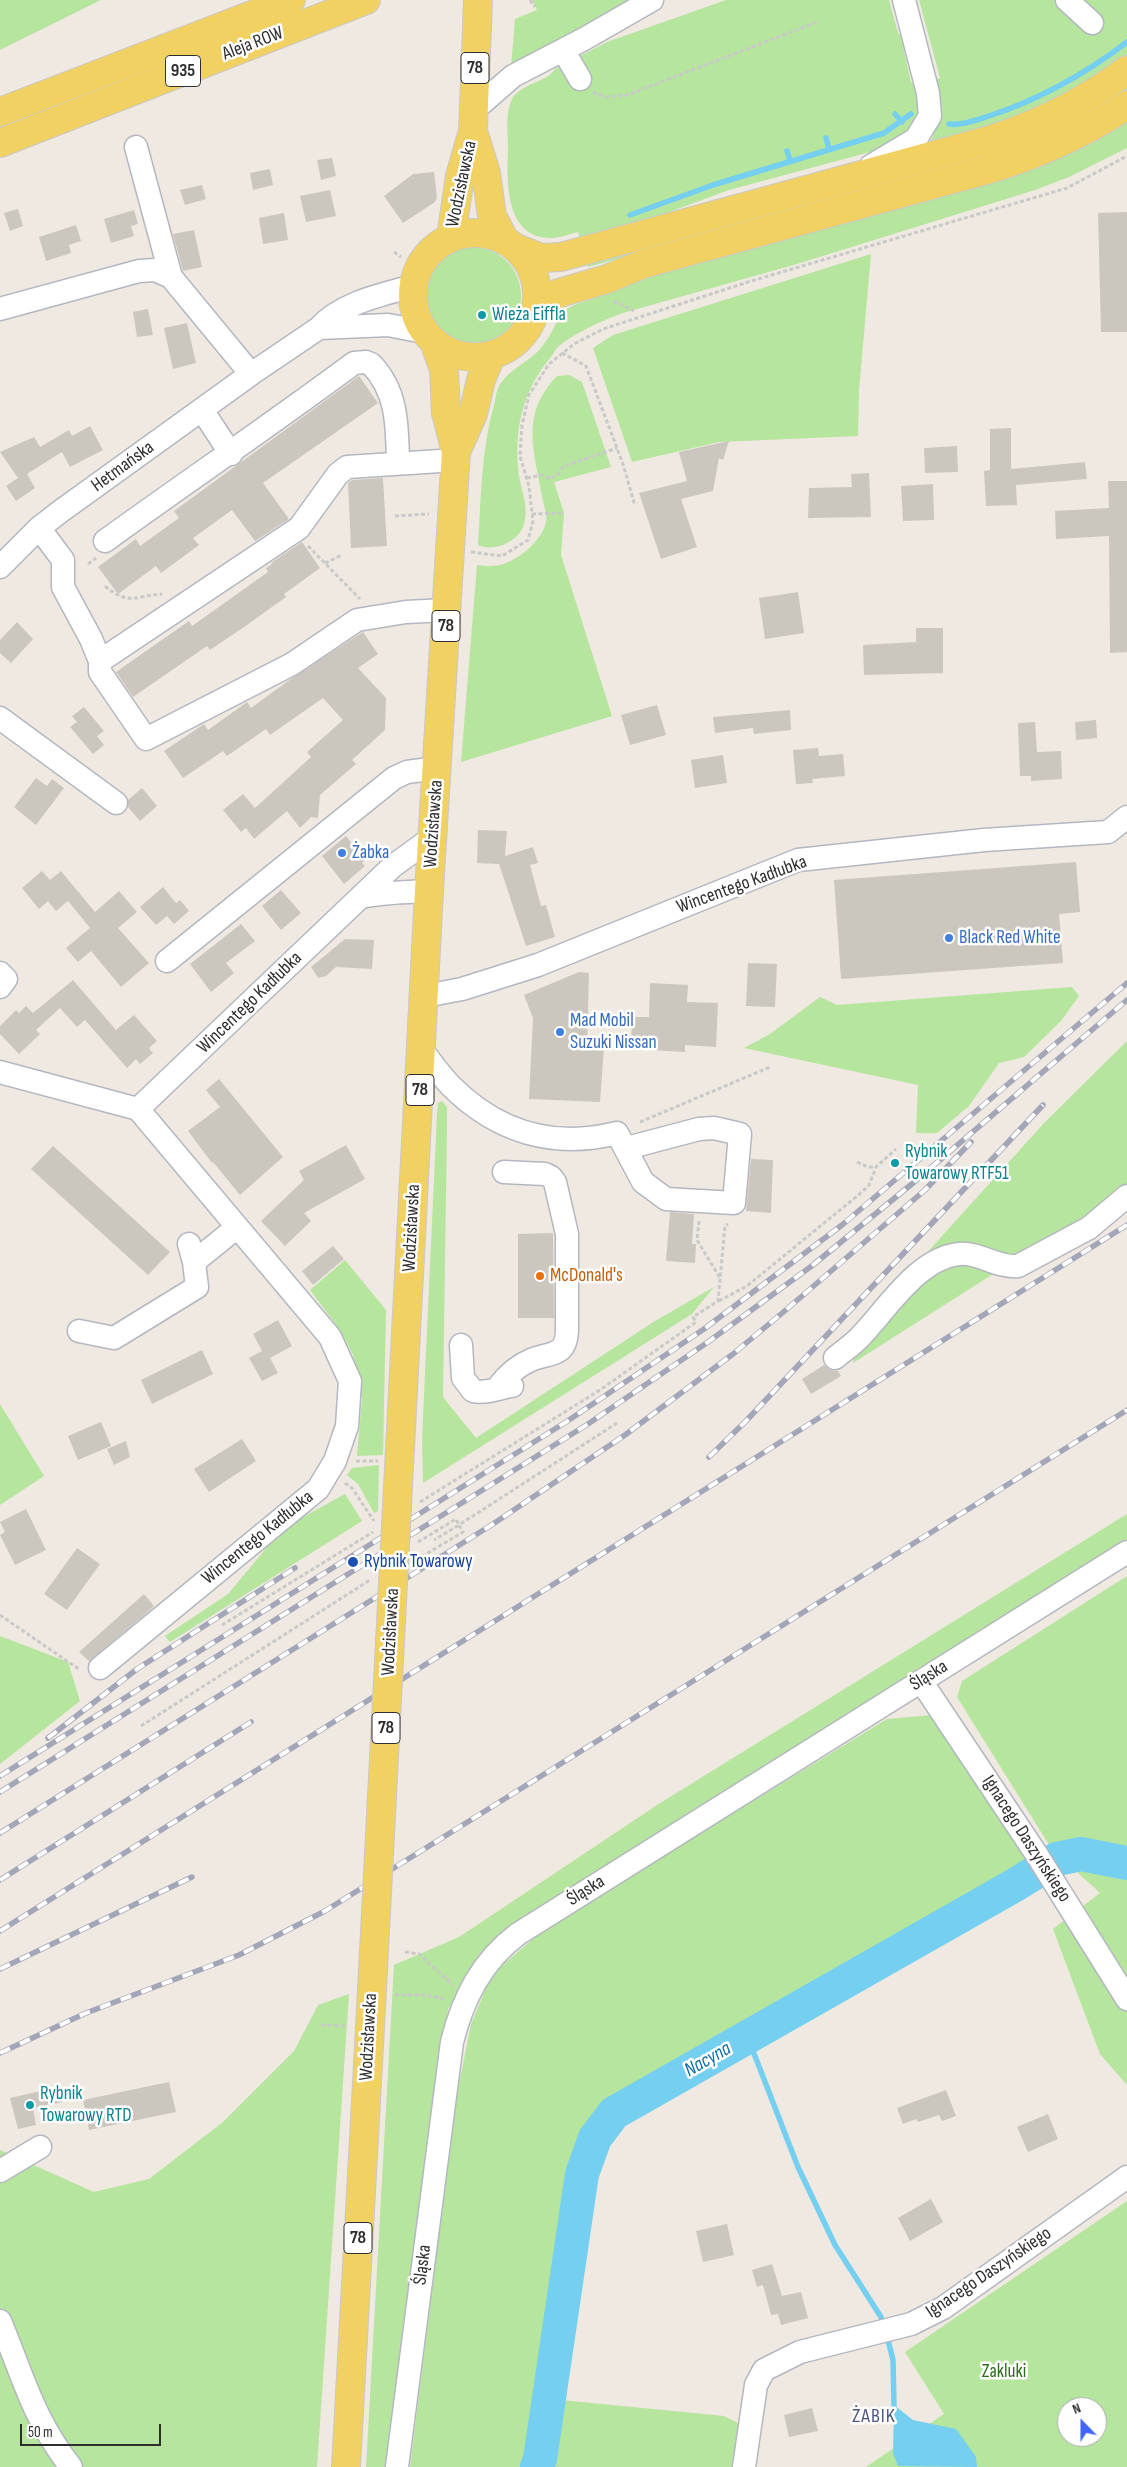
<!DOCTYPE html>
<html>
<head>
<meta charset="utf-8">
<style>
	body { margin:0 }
	#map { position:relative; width:1127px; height:2467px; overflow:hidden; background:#efe9e1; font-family:"Sofia Sans Condensed",sans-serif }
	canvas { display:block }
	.north { position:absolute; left:1057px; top:2397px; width:50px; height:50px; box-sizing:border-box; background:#fff; border:1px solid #ababab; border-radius:50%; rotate:338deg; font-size:14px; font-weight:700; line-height:20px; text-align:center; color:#2e2e2e }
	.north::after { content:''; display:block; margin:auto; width:18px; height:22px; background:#4264fb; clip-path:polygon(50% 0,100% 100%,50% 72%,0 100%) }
	.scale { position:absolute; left:20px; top:2424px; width:141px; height:22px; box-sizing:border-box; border:2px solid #2e2e2e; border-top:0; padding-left:6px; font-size:15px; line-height:18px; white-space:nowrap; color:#2e2e2e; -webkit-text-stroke:4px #fff; paint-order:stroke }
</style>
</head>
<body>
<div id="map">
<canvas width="1127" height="2467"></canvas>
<div class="north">N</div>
<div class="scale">50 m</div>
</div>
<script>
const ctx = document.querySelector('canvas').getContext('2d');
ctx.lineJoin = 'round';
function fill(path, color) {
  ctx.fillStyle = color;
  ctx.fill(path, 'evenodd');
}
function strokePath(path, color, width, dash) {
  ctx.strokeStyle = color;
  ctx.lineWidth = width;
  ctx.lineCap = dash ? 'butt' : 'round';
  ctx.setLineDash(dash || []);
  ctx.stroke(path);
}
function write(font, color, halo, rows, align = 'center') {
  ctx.font = font + ' "Sofia Sans Condensed",sans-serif';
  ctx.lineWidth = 5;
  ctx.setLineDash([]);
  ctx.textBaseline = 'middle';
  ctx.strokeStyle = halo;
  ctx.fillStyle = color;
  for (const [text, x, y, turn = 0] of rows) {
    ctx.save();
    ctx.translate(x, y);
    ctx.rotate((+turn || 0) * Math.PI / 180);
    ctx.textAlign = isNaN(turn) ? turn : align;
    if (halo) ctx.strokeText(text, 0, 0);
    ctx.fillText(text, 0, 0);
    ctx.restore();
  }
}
const green = new Path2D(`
	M0 0H101L0 50Z
	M532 0H632L511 67 515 19 537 10Z
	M726 0H889L898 33 904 38 907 50 904 51 911 82 917 87 920 110 917 124 885 148 729 190 656 217 580 239 578 232C569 234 561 238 552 238 504 239 507 180 508 148 508 133 505 112 512 99 521 83 548 82 555 69L607 42Z
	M919 0H1127V55L1090 82 1018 118 930 143C941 120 941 104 935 80L940 78Z
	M1127 85V91C1049 147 950 168 859 193 769 218 678 242 588 267L586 262Z
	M1127 120V148L1069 177 1035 190 797 264 623 313C603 320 575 333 559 346 555 349 554 354 550 358 523 391 515 426 518 467 519 488 531 506 523 527 516 543 493 552 478 545 481 498 481 451 494 405 496 398 496 389 501 383 510 369 529 362 541 348 566 317 548 311 596 298L594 289Z
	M423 296a49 49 0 1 1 98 0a49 49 0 1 1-98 0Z
	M871 254 859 390 858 436 719 442 632 462 593 348 613 335Z
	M569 375 582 382 611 467 554 482 564 513 561 555 612 716 461 762 477 565C482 565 488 567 492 566 513 566 542 542 546 522 548 515 543 503 542 496 534 449 520 415 557 376Z
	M1072 987 1079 996 1061 1021 1024 1057 999 1063 969 1106 937 1133H916L918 1085 744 1048 770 1034 820 997 837 1005Z
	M1127 1041V1189L853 1363 858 1329 1044 1123Z
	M442 1101 447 1107V1125L443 1397 476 1438 655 1321 714 1287 692 1314 423 1483 422 1439 437 1114 438 1103Z
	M345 1260 386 1310 383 1455 357 1456 362 1399 353 1355 340 1330 310 1290Z
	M0 1404 44 1476 0 1505Z
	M379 1465 378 1511 374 1513 358 1484 347 1475 352 1468Z
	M345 1494 362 1521 170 1642 165 1636 228 1594 283 1528Z
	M1127 1514V1541L572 1887 509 1930 470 1973 448 2009 388 2467H366L394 1965 459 1937 657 1805Z
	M1127 1576V2085L1100 2054 1053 1929 1100 1893 1051 1848 957 1697 962 1681Z
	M0 1636 68 1662 80 1701 0 1764Z
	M933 1715 1030 1864 932 1924 943 1932 614 2120 597 2152 581 2237 551 2440 543 2467H410L456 2099 471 2024 492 1974 547 1927 887 1719Z
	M349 1994 317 2467H0V2150L94 2192 149 2179 223 2122 294 2051 318 2005Z
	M1127 2201V2467H866L944 2414 905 2352ZM1067 2407H1097V2437H1067Z
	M561 2400 724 2416 738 2423 735 2467H548L558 2434Z`);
const water = new Path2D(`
	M894 2405 913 2420 956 2429 976 2457 977 2467 898 2466 893 2453Z`);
const stream = new Path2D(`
	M895 114 902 122
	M949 124C961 126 975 120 986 117 1039 100 1084 75 1127 42
	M826 138 829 149
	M787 151 790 161
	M630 215 713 185 884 133 911 114
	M748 2038 798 2167 835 2245 881 2317 884 2327
	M887 2336 893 2360 894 2405`);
const river = new Path2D(`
	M537 2467 540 2459 582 2174 595 2138 614 2113 1015 1885 1057 1859 1081 1854 1127 1863`);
const building = new Path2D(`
	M332 158 336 176 321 180 317 160Z
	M270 169 273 185 253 190 250 173Z
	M434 172 437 197 435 202 403 223 384 196 413 174Z
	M202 185 206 199 185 205 180 190Z
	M330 190 336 216 306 222 300 196Z
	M18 209 23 226 10 231 4 213Z
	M134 210 138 224 131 226 134 236 111 243 104 219Z
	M1127 212V332H1101L1098 213Z
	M284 213 288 240 263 244 259 218Z
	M76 225 81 241 69 245 71 253 46 261 39 237Z
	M194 230 202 267 183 271 173 234Z
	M148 309 153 335 137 337 133 312Z
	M187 323 196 363 173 369 164 328Z
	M359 376 378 403 263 483 289 519 255 541 232 510 193 538 199 545 161 573 156 566 118 594 98 567 136 539 140 546 179 518 174 511Z
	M90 426 103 450 70 467 62 452 27 474 35 488 16 501 6 486 18 478 0 452 34 437 40 447 69 430 72 436Z
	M1011 428V469L1085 462 1087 479 1016 485 1017 505 986 506 984 471 990 470V429Z
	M729 441 723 460 719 458 713 491 681 499 697 547 661 559 639 493 687 481 679 452Z
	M957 446 958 472 925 473 924 448Z
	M869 473 871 517 808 518 809 488 852 487 851 474Z
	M383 478 387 546 351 548 348 483 352 480Z
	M1108 481H1127V652L1110 653 1109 536 1056 539 1055 511 1109 508Z
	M933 484 934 520 903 521 901 486Z
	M302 542 320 568 284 594 286 597 247 625 210 650 207 646 133 697 116 672 189 621 192 626 268 572 266 568 272 564 271 563Z
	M798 592 804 633 765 639 759 598Z
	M17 622 33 639 11 663 0 653V640Z
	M916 628H943V673L864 675 863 645 916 642Z
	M363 632 378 654 358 668 386 698 385 730 352 760 356 764 320 795 318 818 311 817 300 828 287 811 254 839 246 828 241 832 223 810 243 794 255 808 311 757 307 752 343 720 323 698 270 735 266 729 227 756 223 751 183 778 164 751 204 724 208 730 247 702 251 708 288 681Z
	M657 705 666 735 630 745 621 715Z
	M84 707 104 731 97 736 104 745 93 754 70 727 77 722 72 716Z
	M790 710 791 730 754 734 753 728 715 733 713 717Z
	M1096 720 1097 738 1076 740 1075 722Z
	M1035 722 1037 752 1061 751 1062 779 1031 781V776H1020L1018 723Z
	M818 748 819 756 843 754 845 776 812 779 813 783 796 784 793 750Z
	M723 755 727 783 695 788 691 760Z
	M36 778 47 786 52 779 64 788 36 825 14 807Z
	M142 788 157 806 140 821 128 807V800Z
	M478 830 507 831 505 856 533 847 538 863 530 865 541 906 546 905 555 937 526 946 499 864 477 863Z
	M346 836 365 860 362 863 365 866 344 884 322 856Z
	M1076 862 1080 912 1059 914 1063 963 841 979 834 880Z
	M42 871 50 880 61 871 95 912 119 891 137 912 118 928 149 963 121 987 91 951 78 962 66 948 90 928 68 901 56 911 48 901 39 909 22 888Z
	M163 887 176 903 180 900 189 911 174 924 167 916 156 925 140 907Z
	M281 890 301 913 281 930 262 906Z
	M241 924 255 941 226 963 234 973 211 992 190 964Z
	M345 939 374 940 372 969 336 967 326 976 318 978 311 967Z
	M748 963 777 964 775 1007 746 1006Z
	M579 972 589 973 587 1047 604 1048 600 1102 529 1099 533 1018 524 995Z
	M73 980 116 1030 134 1015 157 1041 149 1048 153 1053 140 1064 136 1059 127 1068 85 1020 77 1027 60 1008 36 1030 40 1034 19 1054 0 1034V1026L16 1010 19 1013 26 1006 33 1013Z
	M650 983 688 985 687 1002 718 1003 716 1047 685 1045V1052L631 1049 632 1017H649Z
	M219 1079 283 1157 240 1195 213 1162 212 1163 188 1131 220 1107 206 1090Z
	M346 1145 365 1179 304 1213 311 1221 285 1246 261 1221 304 1180 299 1171Z
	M53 1146 170 1252 148 1275 31 1169Z
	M751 1159 773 1160 771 1213 746 1211Z
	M670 1212 694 1214 692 1244H696L695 1263 666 1261Z
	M553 1233 554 1318H518V1234Z
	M333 1246 344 1259 313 1285 302 1271Z
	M278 1320 292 1346 270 1358 278 1373 262 1381 249 1358 262 1351 253 1334Z
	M202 1350 213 1374 152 1404 141 1380Z
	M824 1365 830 1370 838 1371 841 1376 811 1394 802 1379Z
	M101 1422 111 1446 78 1460 68 1436Z
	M242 1439 256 1461 209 1492 194 1469Z
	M126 1441 130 1457 114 1465 107 1449Z
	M26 1509 46 1550 15 1565 0 1535 5 1532 0 1522Z
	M77 1548 100 1564 67 1610 44 1594Z
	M144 1594 154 1606 150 1610 89 1661 79 1652Z
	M169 2082 176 2112 89 2130 83 2100Z
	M58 2087 62 2102 33 2108 36 2125 18 2129 10 2098Z
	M946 2090 956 2116 942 2121 939 2115 918 2122 916 2119 903 2124 897 2108Z
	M1048 2114 1058 2139 1028 2152 1017 2127Z
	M931 2199 943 2222 910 2241 898 2218Z
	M727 2224 734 2255 703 2262 696 2231Z
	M772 2264 782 2296 801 2292 808 2318 781 2325 778 2314 771 2315 763 2285 757 2287 752 2270Z
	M812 2408 818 2431 789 2437 784 2415Z`);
const path = new Path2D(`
	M530 0 535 7
	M593 92 605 97 627 95 820 21
	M394 252 401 257
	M614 301 634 311
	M562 353 586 366 623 464 635 506
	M527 478 542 475 550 479 558 474 564 466 617 448
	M532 514 564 513
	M395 516 429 514
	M308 546 360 599
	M471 552 502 556 528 540 533 521 529 486 520 456 522 425 529 395 549 364 574 344 603 329 748 282 1067 188 1127 156
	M325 563 342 555
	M88 564 96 558
	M105 586C129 606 135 596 162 594
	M640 1122 770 1067
	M857 1162 868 1167H876
	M699 1221 697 1240 720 1278
	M719 1301 747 1286 862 1192 869 1185 876 1167 896 1149
	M356 1461H378
	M345 1483 352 1488 374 1521
	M420 1502 600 1390 696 1322 693 1317 718 1301 725 1226 728 1224
	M418 1542 456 1519 459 1525 434 1540
	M416 1560 463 1532 459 1525 617 1423
	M0 1615 80 1670
	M222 1625 373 1532
	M141 1726 370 1580
	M405 1952 419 1954 453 1985
	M395 1995H425L446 1999
	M321 2025 347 2026`);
const minor = new Path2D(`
	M1067 0 1092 23
	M563 50 580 79
	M474 110 513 76 584 39 652 0
	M136 147 171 277
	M871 166 916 139 930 116 928 93 904 0
	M0 309 139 271 155 270 171 277 251 374
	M319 328 388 325 424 332
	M202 410 231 454
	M39 528 63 560V587L91 639 100 661V672L146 739 292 664 357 620 406 612 446 610
	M105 541C188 481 272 424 354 363L366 362 371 364C398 392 397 426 398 462
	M0 567 39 528 61 511 251 374 319 328C341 303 381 295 413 286
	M100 661 299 528 338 474 347 467 456 460
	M0 718 116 803
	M361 897C384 892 406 892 429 891
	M167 961 394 778 407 772 438 768
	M0 973 6 979 0 987
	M425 996 462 989 538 965 798 860 984 840 1108 832 1127 817
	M422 1050C431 1062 440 1075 451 1086 497 1132 553 1149 617 1133L643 1182 666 1199 734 1203 740 1134 714 1128 699 1129 627 1148
	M0 1072 138 1109 393 866 433 837
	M194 1262 236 1228
	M79 1331 114 1338 197 1287 194 1262 189 1244
	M461 1345 463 1378 473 1391C486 1394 499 1388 512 1386
	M835 1358C843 1351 854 1344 861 1336 887 1309 918 1258 959 1254 979 1252 997 1268 1018 1266L1089 1228 1127 1196
	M498 1387C507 1375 517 1366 531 1360 549 1352 566 1358 567 1331V1234L555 1182 551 1177 545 1174 504 1172
	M100 1668 318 1489 335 1461 347 1426 350 1381 330 1337 138 1109
	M921 1681 1037 1855 1127 1999
	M0 2171 40 2147
	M0 2321C23 2376 33 2419 71 2467
	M397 2467 452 2042C463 1998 482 1961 518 1934L1127 1552
	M744 2467 756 2385 764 2370 800 2352 911 2324 943 2308 1127 2177`);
const major = new Path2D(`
	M0 112 291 0
	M473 131 486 173 492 216 505 241
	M0 143 366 0
	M413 295a62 62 0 1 1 124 0a62 62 0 1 1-124 0Z
	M451 238 460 176 473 131 478 0
	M516 248 541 258 561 257 993 139C1042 123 1086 101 1127 70
	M536 308 559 293 607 279 643 264 990 169C1039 154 1084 134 1127 105
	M456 452 473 414 481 380 491 356
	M400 1448 429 891 456 452 446 413 444 370 435 344
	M346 2467 371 2009`);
const rail = new Path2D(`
	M709 1457 746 1421 1043 1105
	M48 1738 137 1669 295 1568
	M0 1776 566 1422 704 1329 842 1225 1127 983
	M0 1792 588 1424 708 1342 813 1265 913 1183 1127 1000
	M0 1833 493 1524 625 1435 733 1354 787 1309 925 1190 971 1142
	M0 1880 251 1722
	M0 1931 1127 1225
	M0 1969 192 1877
	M0 2053 86 2013 239 1955 325 1911 1127 1410`);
const majorBridge = new Path2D(`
	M371 2009 400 1448`);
const markers = [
	[482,315,5,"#0f9aa8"],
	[342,853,5,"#3f7fe0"],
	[949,938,5,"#3f7fe0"],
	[560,1032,5,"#3f7fe0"],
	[895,1163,5,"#0f9aa8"],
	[540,1276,5,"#e8710a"],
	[353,1562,6,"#1a4fb4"],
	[30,2105,5,"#0f9aa8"]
];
const shields = [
	[475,68,28],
	[183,71,35],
	[446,626,28],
	[420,1090,28],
	[386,1728,28],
	[358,2238,28]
];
const shieldNames = [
	["78",475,68],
	["935",183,71],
	["78",446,626],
	["78",420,1090],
	["78",386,1728],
	["78",358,2238]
];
const streetNames = [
	["Aleja ROW",253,44,-21],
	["Wodzisławska",462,184,-78],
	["Hetmańska",123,467,-36],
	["Wodzisławska",434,824,-86],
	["Wincentego Kadłubka",742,885,-20],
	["Wincentego Kadłubka",250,1003,-44],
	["Wodzisławska",412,1228,-87],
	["Wincentego Kadłubka",258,1538,-39],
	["Wodzisławska",391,1632,-87],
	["Śląska",929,1676,-32],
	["Ignacego Daszyńskiego",1026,1839,57],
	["Śląska",586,1891,-32],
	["Wodzisławska",369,2037,-87],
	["Śląska",423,2265,-83],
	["Ignacego Daszyńskiego",989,2273,-34]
];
const cultureNames = [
	["Wieża Eiffla",492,315],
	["Rybnik",905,1152],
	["Towarowy RTF51",905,1174],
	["Rybnik",40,2094],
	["Towarowy RTD",40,2116]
];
const shopNames = [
	["Żabka",352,853],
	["Black Red White",959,938],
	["Mad Mobil",570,1021],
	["Suzuki Nissan",570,1043]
];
const foodNames = [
	["McDonald's",550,1276]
];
const transitNames = [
	["Rybnik Towarowy",364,1562]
];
const parkNames = [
	["Zakluki",1004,2372]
];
const waterNames = [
	["Nacyna",708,2060,-30]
];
const neighbourhoodNames = [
	["ŻABIK",874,2417]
];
fill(green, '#b6e59e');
fill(water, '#75cff0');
strokePath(stream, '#75cff0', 5.5);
strokePath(river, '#75cff0', 34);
fill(building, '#cbc7bf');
strokePath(minor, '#b4b7c1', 25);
strokePath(major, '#c9c9c9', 30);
strokePath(path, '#c9c9c9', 3, [4, 2.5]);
strokePath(minor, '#fff', 22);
strokePath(major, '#f2d163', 28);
strokePath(rail, '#a3a6b8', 5.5);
strokePath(rail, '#fff', 4, [11]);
strokePath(majorBridge, '#c9c9c9', 30, []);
strokePath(majorBridge, '#f2d163', 28);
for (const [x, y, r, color] of markers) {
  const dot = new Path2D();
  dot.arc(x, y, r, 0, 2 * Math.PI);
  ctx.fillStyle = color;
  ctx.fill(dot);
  strokePath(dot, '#fff', 2);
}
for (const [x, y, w] of shields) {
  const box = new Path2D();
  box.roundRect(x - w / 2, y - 15.5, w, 31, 4);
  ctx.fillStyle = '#fff';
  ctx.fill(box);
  strokePath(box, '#2e2e2e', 1);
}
write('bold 18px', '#2e2e2e', null, shieldNames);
write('19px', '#2e2e2e', '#fff', streetNames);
write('19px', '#0d838f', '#fff', cultureNames, 'left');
write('19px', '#366cbe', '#fff', shopNames, 'left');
write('19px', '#c56008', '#fff', foodNames, 'left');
write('19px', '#164399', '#fff', transitNames, 'left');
write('19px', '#2c6e1b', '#fff', parkNames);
write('italic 20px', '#0d6fa3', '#fff', waterNames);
ctx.letterSpacing = '1px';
write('20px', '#4d5680', '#fff', neighbourhoodNames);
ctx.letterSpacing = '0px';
</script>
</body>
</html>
